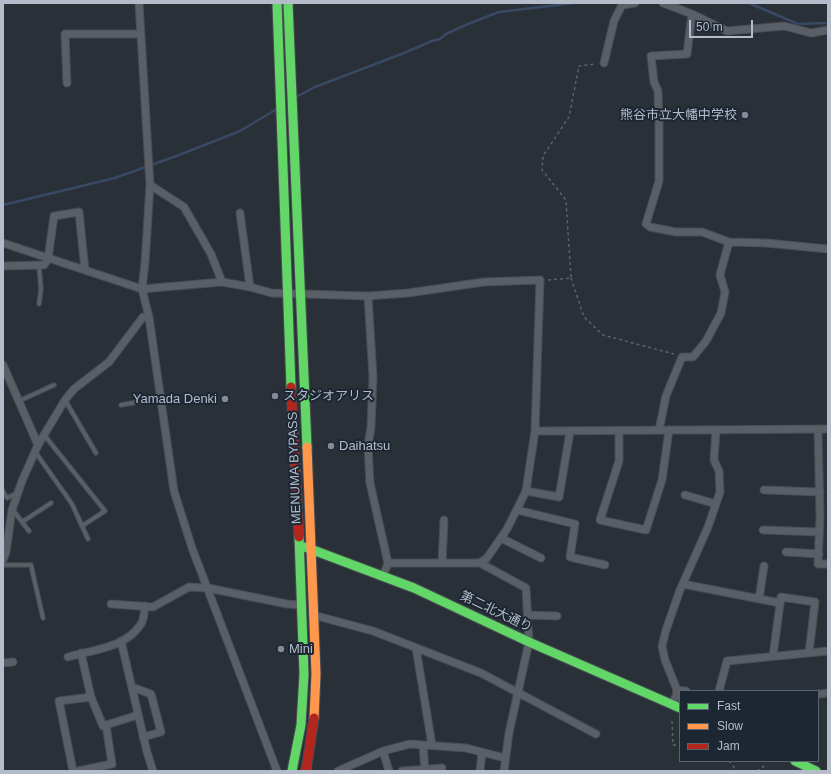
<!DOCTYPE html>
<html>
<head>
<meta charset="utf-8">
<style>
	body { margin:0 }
	#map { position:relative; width:831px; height:774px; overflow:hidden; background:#2a3038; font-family:Helvetica,sans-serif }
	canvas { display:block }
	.frame { position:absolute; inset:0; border:4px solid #b4bcc9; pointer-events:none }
	.legend { position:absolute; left:679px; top:690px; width:140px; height:72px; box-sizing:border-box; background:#1d2633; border:1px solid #59626f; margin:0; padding:5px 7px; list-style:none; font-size:12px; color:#b4bcc9 }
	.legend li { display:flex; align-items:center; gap:8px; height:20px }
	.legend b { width:20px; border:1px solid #59626f }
	.scale { position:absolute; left:689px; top:20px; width:64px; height:18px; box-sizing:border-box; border:2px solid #b4bcc9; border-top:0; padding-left:5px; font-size:12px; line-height:14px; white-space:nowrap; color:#b4bcc9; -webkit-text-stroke:3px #1d2633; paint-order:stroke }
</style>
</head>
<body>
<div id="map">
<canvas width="831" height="774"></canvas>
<div class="frame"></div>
<ul class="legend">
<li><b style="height:5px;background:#63d668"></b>Fast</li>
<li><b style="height:5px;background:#ff974d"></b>Slow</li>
<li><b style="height:5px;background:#b3261e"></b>Jam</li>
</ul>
<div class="scale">50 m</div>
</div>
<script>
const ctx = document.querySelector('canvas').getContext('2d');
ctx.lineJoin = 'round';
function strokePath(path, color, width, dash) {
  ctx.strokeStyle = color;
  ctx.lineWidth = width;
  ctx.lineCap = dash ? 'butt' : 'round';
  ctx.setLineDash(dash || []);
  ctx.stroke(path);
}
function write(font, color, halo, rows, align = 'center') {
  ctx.font = font + ' Helvetica,"Noto Sans JP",sans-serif';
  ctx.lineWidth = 4;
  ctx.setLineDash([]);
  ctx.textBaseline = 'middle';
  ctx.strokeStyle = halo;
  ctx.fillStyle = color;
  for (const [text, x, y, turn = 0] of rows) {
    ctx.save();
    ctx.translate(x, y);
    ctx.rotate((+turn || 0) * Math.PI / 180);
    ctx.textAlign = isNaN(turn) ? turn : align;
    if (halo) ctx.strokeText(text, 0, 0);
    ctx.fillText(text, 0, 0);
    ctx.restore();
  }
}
const stream = new Path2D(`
	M749 3 798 24 828 23
	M296 97 315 87 404 53 432 41 440 39 446 34 468 24 499 12 574 3
	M3 205 115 178 179 155 240 131 277 109`);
const path = new Path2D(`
	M571 278 584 317 603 335 674 354
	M548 280 571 278 566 200 542 170 543 156 569 117 579 66 596 64
	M672 721 673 745H680
	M729 761 737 771
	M757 771 767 764`);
const lane = new Path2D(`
	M39 304 41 289 39 266
	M65 400 96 453
	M19 401 54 385
	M121 405 161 398
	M45 436 105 511 82 526
	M36 453 72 504 88 539
	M3 491 7 498 17 493
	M13 510 29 531
	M22 522 51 503
	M3 565H31L43 618`);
const street = new Path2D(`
	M139 3 150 185 145 263 142 289 149 317 174 491 192 548 277 771
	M663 3 692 14 727 31 784 26 811 33 828 30
	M623 5 635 3
	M692 14 687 54 651 56 654 82 658 91 659 124V181L646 224 650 227 676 232H702L729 242 766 243 828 249
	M604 63 614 21 623 3
	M67 83 65 34H141
	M150 185 184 207 211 254 222 282
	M240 213 250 287
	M3 243 142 289 222 282 250 287 272 293 368 296 408 293 484 282 540 280 535 431 526 491 507 529 487 558 480 563H388
	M3 266 44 265 48 259 54 216 79 212 85 270
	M368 296 373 377 371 427 368 446 370 483 388 563 383 576
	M3 365 38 445
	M818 429 820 517 818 564H828
	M659 430 666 396 682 357H693L706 341 721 313 725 292 720 275 729 242
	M535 431 828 429
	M619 431V461L600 520 646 530 662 480 669 430
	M764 490 820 492
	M526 491 559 497 570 432
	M685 495 716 504
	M517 510 575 524 570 557 605 565
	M763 530 819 532
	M501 538 541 558
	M786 552 819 554
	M3 560 6 552 12 510 22 481 38 445 65 400 74 389 109 362 143 317H149
	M442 563 444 520
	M480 563 526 588 529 642 509 733 504 771
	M683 584 780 603
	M759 599 764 566
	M111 604 153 607 189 587 208 588 287 604 301 605
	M313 615 373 631 481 673 596 734
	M528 615 557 616
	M121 641 147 752 153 771
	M416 648 432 745
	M81 653 91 697 103 726 138 715
	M773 656 781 597 815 602 809 653
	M68 657C92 650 126 648 141 624 144 620 144 612 145 606
	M3 663 13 662
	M132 687 151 694 161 732 143 737
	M677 690 686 691
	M719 691 727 661 828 651
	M818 694 828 693
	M672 705 676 696 677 690 665 660 662 646 666 630 680 590 708 527 720 492 719 471 714 460 716 430
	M423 745 425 771
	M383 751 389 771
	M73 771 59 701 91 697
	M78 771 112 764 106 725
	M338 771 383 751 410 744 466 748 505 758
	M402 771 442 768
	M480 771 482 752`);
const fast = new Path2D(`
	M277 3 291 387
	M288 3 307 447
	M305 547 414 588 529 642 680 708
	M795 761 816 771
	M292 771 301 725 304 674 299 537`);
const slow = new Path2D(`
	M307 447 316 674 314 718`);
const jam = new Path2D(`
	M291 387 299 537
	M306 771 314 718`);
const markers = [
	[745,115,4,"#848b96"],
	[275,396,4,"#848b96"],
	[225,399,4,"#848b96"],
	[331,446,4,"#848b96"],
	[281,649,4,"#848b96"]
];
const poiNames = [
	["熊谷市立大幡中学校",737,115,"right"],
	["スタジオアリス",283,396],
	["Yamada Denki",217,399,"right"],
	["Daihatsu",339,446],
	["Mini",289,649]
];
const streetNames = [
	["MENUMA BYPASS",295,468,-92],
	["第二北大通り",496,612,25]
];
strokePath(stream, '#384963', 2.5);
strokePath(lane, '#484c53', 5.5);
strokePath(street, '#484c53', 9);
strokePath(fast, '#484c53', 11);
strokePath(slow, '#484c53', 11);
strokePath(jam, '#484c53', 11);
strokePath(path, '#5d636a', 1.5, [3, 3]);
strokePath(lane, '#5a5e66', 3.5);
strokePath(street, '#5a5e66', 7);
strokePath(fast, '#63d668', 9);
strokePath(slow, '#ff974d', 9);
strokePath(jam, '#b3261e', 9);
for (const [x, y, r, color] of markers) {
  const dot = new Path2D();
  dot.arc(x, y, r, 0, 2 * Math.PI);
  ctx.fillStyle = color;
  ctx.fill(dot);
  strokePath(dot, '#1d2633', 1.5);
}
write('13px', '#b4bcc9', '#1d2633', poiNames, 'left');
write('13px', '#b4bcc9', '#1d2633', streetNames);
</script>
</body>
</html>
